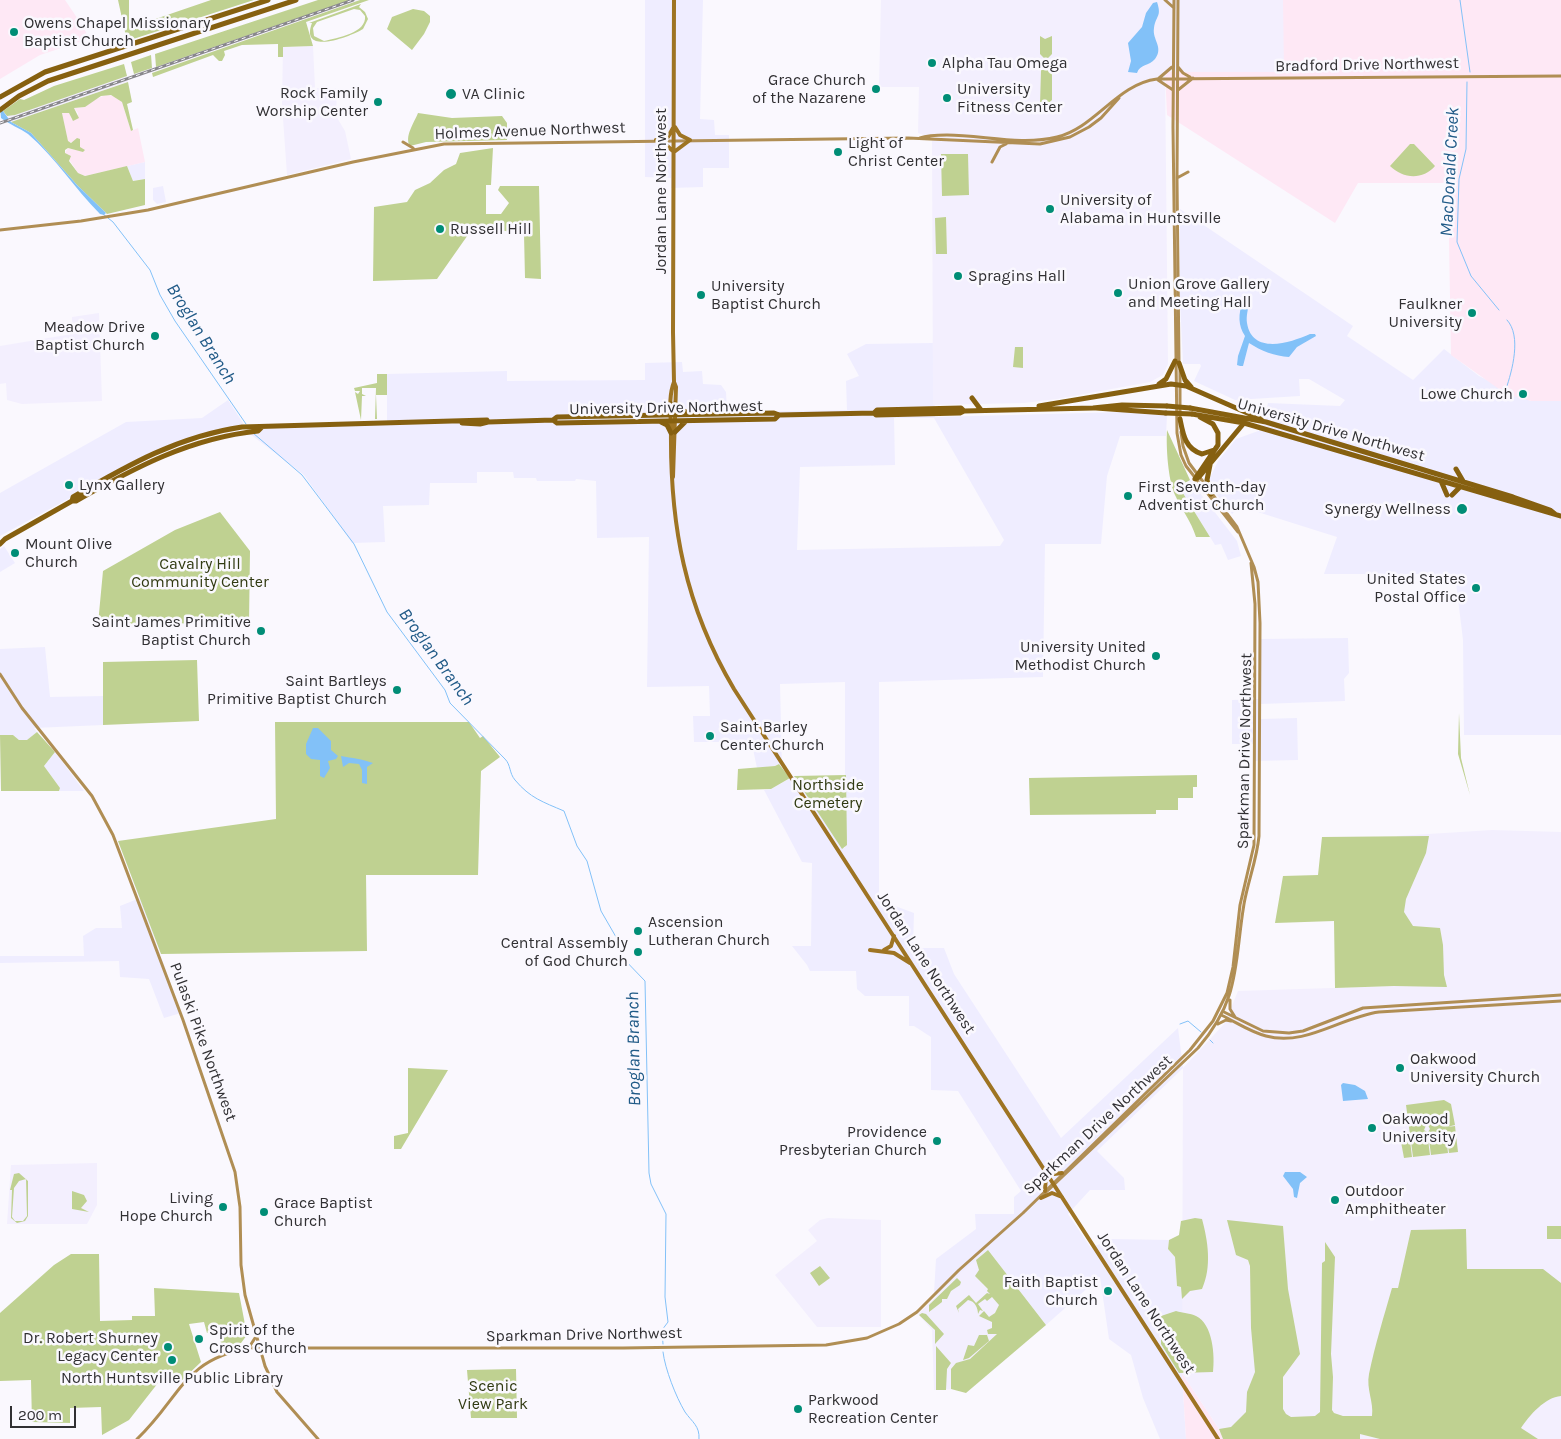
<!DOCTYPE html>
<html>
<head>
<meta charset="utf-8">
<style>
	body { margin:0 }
	#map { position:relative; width:1561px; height:1439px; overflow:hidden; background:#faf8fe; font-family:Karla,sans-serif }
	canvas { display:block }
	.scale { position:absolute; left:10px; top:1406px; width:66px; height:22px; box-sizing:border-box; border:2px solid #313033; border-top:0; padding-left:6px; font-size:15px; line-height:18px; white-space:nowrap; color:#313033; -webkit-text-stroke:4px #faf8fe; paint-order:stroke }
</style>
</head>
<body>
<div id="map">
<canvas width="1561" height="1439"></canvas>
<div class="scale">200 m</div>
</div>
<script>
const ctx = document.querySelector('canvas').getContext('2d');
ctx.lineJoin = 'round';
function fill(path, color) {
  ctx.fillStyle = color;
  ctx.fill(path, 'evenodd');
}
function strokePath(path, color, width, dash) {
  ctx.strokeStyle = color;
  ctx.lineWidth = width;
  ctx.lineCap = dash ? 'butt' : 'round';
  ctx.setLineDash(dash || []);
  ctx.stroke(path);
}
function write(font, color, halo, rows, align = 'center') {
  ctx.font = font + ' Karla,sans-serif';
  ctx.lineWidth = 5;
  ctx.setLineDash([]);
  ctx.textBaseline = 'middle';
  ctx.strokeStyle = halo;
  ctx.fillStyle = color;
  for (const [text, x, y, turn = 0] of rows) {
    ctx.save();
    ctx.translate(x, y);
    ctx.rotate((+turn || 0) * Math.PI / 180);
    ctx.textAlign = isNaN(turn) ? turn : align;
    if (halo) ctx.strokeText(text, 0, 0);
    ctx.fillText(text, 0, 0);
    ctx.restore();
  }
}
const commercial = new Path2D(`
	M645 0H703L700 119 714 120 715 135H729V168H703V187L671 188V178L645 177Z
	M145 162V179L133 181 127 166Z
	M163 186 166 202 157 204 153 200V188Z
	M1180 209 1353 326 1347 336 1413 380 1444 349 1479 376 1531 401H1561V735H1464L1463 640 1455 574H1324L1337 537 1245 508H1240L1232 514 1217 495 1211 487 1210 478 1218 461 1236 439 1261 430 1268 403 1340 406 1345 400 1309 379H1299L1300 396 1235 400 1194 381 1201 366 1200 364H1183L1180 301Z
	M933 343 935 417 1123 412 1167 415 1166 436H1120L1107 476 1101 544H1045L1043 677 879 682V900L914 913 913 948H944L954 974 1061 1138 1178 1028 1183 1068 1097 1151 1124 1178 1125 1190H1090L1068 1214 1091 1248 1111 1239 1169 1240 1168 1249 1175 1257 1177 1286 1181 1287 1184 1297 1179 1373H1182L1186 1439H1160L1143 1398 1131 1355 1109 1339 1100 1277 1046 1325 988 1250 936 1296 934 1293 936 1259 976 1229 975 1214H1014V1197L1021 1191 958 1091 931 1090V1037L914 1026H909V996H865L857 989 856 971H810L807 965 792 946H811L812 863 802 862 764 790 771 789 794 776 842 848H845V682L780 684 782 767 779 764 775 766 757 768 753 749 736 748V742H694L693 716H710L709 686 647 687 649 537 597 538 596 481 576 479 575 481H537L536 478H514L513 472H477V483H430L429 505 383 506 385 542 352 543 304 475 250 434 245 426 164 447 0 536V493L126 422 202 418 228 400 245 426 387 421V374L507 371V381L645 380V363L682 362 683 372 702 371 703 384 721 385 726 392 727 412 847 410 846 381 859 376 847 354 866 344ZM894 418H934L1004 540 1000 546 797 550 800 467 895 465Z
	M1190 480 1237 541 1241 556 1228 560 1221 544 1215 545 1181 490 1184 484Z
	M4 546 15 563 0 572V549Z
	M1348 638 1349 673 1344 679 1345 701 1261 704V719L1297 718 1298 760 1254 761V744H1232V700L1261 699V639Z
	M45 647 50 697 104 696 103 725 34 728 37 732 28 740H19L13 735H0V649Z
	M55 752 84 791H59L60 788 44 766Z
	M140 898 181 1013 164 1018 149 979 120 977 119 961 0 963V956H84L83 936 96 928H122L120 906Z`);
const industrial = new Path2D(`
	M0 0H65L84 28 89 39 40 55 0 79Z
	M1283 0H1561V401H1531L1506 394 1451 355 1448 183H1358L1335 223 1167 115 1165 72H1283Z
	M106 95 116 96 122 102 131 131 138 128 145 162 85 176 78 173 65 153 68 148 76 150 80 147 74 142H68L67 138 62 113H69L72 120 78 118V113L74 108 85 107 90 101Z
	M1182 1373 1219 1429 1223 1439H1186Z`);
const built = new Path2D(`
	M350 0H360L135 78 134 74Z
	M881 0H1283L1284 72H1165L1168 364 1163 375 1150 382 1057 399 1024 403 933 405 932 138 918 133 919 87H879Z
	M313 46 315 88H337L336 116 345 131 351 159 287 175 282 104 283 47Z
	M127 76 128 82 11 122 7 116Z
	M99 313 102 401 22 404 7 400 6 383 0 384V346L72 334V317Z
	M1492 830 1561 832V1439H1223L1219 1429 1182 1373 1183 1068 1225 1023 1238 991 1394 986 1397 836Z
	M97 1163V1205L87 1224H7L11 1165Z
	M828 1218 881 1220V1327H817L775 1275 817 1241 808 1230 820 1220Z
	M988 1250 1046 1325 960 1389 934 1390 932 1330 918 1314 962 1271Z`);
const green = new Path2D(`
	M118 0H129V28L211 0H254L127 41Z
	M318 0H350L156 67 155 54Z
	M360 0H369L306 22 313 46 283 47V57H278V44L242 45 224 51 225 55 222 61H219L213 55 153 77 152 73Z
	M361 4 359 7 365 12 368 19 363 29C352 36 299 57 312 23H309ZM354 9 360 10 365 16C367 33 337 38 324 41L314 36 313 28 317 22Z
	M413 9 424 11 430 16V22L424 34 412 50 387 29 392 17Z
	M1040 36 1045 39 1052 36V54L1046 60 1040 54Z
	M151 55 152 68 134 74 131 62Z
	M124 64 127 76 15 115 7 116 3 111 20 99 24 100 54 86Z
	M1041 70H1052V100L1043 108 1040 105Z
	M128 82 132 102 127 104 133 130 131 131 122 102 111 95 101 96 85 107 74 108 79 118 73 121 69 113H62L68 141 71 143 77 138 80 139V147L85 150 83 152 68 148 65 150V153L71 156 69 161 78 173 85 176 127 166 133 181 145 179V205L107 214 77 185 31 133 11 122Z
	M418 113 452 118 502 116 507 123V140L426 142 410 146C404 137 414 123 418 113Z
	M1410 144H1414L1435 166C1423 180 1403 179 1390 166Z
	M493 148 491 185H486V214H501L509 203 498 190 500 186H539L541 279 525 278 524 234 487 228 470 232 437 279 373 281 374 207 407 202 415 190 430 183 444 170 456 164 460 153Z
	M941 154H968L969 195 942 196Z
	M946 217 947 254H936L935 218Z
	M1015 347H1023V368L1013 367Z
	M377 374H387V395H376L377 419H375L376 388H362V394L366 396H362L361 420 355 392 358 394 360 391H355L354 388 377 383Z
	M1167 430 1190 480 1184 484 1181 490 1210 537H1196C1191 521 1182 510 1175 495 1168 480 1166 447 1167 430Z
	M220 512 250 551 249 623 98 624 103 571 175 530Z
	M197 660 199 721 103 725V662Z
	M1459 713 1461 758 1470 795 1458 754Z
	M275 722H469L480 738 483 736 500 757 481 771 478 875H366L367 951 161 954 118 841 276 819Z
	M37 732 55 752 44 766 60 788 59 791H1L0 735H13L19 740H27Z
	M779 764 790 778 771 789 737 790 738 769 775 766Z
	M846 775 847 845 842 849 794 776Z
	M1197 775V787H1193V798H1178V810H1156V814L1030 815 1029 778Z
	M1429 836 1426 853 1406 899 1404 912 1413 926 1440 928 1443 945 1444 975 1447 987 1394 986 1335 988 1334 921 1275 923 1283 876 1318 875 1322 837Z
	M408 1068 448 1070 401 1149H394V1136L408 1133Z
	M1444 1100 1451 1104 1455 1125 1447 1127 1455 1126 1458 1152 1449 1153 1445 1126 1448 1153 1431 1155 1428 1132 1430 1129 1427 1123 1424 1130 1427 1132 1430 1155 1413 1157 1406 1105Z
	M1407 1132H1409L1412 1157 1404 1158 1401 1142Z
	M19 1173 28 1181V1216L25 1221 17 1223 11 1218 12 1190H10L14 1174ZM26 1179 27 1216 23 1221H15L12 1217 14 1188 19 1181Z
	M72 1191 84 1195 87 1201 81 1208 89 1212 72 1209Z
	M1195 1218 1202 1219C1208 1241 1212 1267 1202 1289L1190 1291 1182 1299 1181 1287 1177 1286 1175 1257 1168 1249 1169 1240 1179 1235 1181 1221Z
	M1227 1220 1283 1226 1288 1289 1300 1354 1283 1377V1409L1286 1414 1291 1417 1315 1416 1320 1412 1322 1263 1325 1261V1242L1335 1257 1331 1354 1333 1377 1332 1410 1334 1413 1343 1416H1372C1374 1402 1366 1389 1369 1374 1375 1345 1384 1316 1392 1288H1398L1411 1230 1466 1229 1467 1269H1543L1561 1283V1396C1545 1397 1529 1416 1521 1428L1538 1439H1380L1360 1434V1439H1223L1219 1429 1231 1427 1246 1412 1247 1392 1255 1372 1251 1328 1250 1266 1248 1260 1236 1255Z
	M1547 1226H1561V1239H1547Z
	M988 1250 1046 1325 966 1393 951 1389V1369L956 1363 970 1359 997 1334H988L987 1330 992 1328V1322L979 1316 984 1311 989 1317 995 1313 999 1305 992 1297 987 1301 985 1299 978 1304 983 1311 980 1310 978 1314C978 1308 975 1301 968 1300L958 1309 959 1313 956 1306 969 1295 976 1303 987 1293 990 1294 987 1291 988 1289 975 1276 979 1270 976 1260Z
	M71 1254H99L100 1321 132 1320V1316H155L154 1288 239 1293 247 1335 241 1343 222 1348 218 1329 207 1333 204 1322 189 1324 201 1362 178 1384 165 1374 129 1420 102 1435 101 1407 70 1408V1423L32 1422 31 1380 0 1381V1313L54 1265Z
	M820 1266 830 1278 819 1286 810 1273Z
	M957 1278 961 1282 960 1285 951 1291 947 1299H942V1302L929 1312V1305Z
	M1176 1311C1183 1313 1190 1313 1196 1316 1213 1324 1215 1356 1213 1372L1179 1373 1161 1344V1316Z
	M922 1313 926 1314 944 1334 935 1344 937 1346 935 1344V1330L919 1315Z
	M979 1335H987L989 1341 969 1358 963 1360 968 1345 974 1346Z
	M936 1346 951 1363 947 1369 946 1390H936Z
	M516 1369 517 1418H471L467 1370Z`);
const water = new Path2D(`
	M1157 2C1162 17 1156 15 1154 28 1152 40 1164 47 1155 59 1149 66 1140 64 1137 73L1128 72 1131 61 1128 43 1142 27 1146 13 1153 3Z
	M0 107 11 122 31 133 77 185 106 213 104 215 100 214C75 189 55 157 28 134 20 128 10 125 1 118Z
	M1243 302 1249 303C1248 310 1246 316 1247 323 1252 355 1290 343 1310 334H1315L1316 336 1297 347 1289 357C1275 356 1261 351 1249 343L1243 366H1240L1237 365 1238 356 1245 336C1238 326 1238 313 1243 302Z
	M313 728H318L331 741V750L338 756 336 759 328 761 330 768 324 778 320 776V760L311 759 306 754V744Z
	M341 756C352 758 362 759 373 763L367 767V784L362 783V770L359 764 349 763 343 767Z
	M1343 1083 1355 1085 1365 1091 1368 1099 1343 1101 1341 1085Z
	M1285 1172H1300L1307 1177 1300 1183 1297 1198 1294 1197 1293 1189 1283 1176Z`);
const stream = new Path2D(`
	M1460 0 1470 72
	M1467 82 1466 149 1459 179 1457 242 1471 276 1499 310
	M103 214 113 222 150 270 160 295 175 321 246 424
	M1506 389C1512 371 1522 336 1507 320
	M1502 399 1504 393
	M253 433 302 475 354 544 387 612 445 690 450 703 505 759C511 765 509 773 515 780 530 798 543 802 564 811L577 846 587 861 601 911 616 937 620 955 645 981 649 1173 651 1184 666 1214 665 1297 668 1322 662 1330 663 1344
	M1180 1024 1188 1021 1201 1032
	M1210 1040 1213 1043
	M663 1352C665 1369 676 1397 685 1412 692 1422 700 1426 699 1439`);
const secondary = new Path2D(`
	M1165 0 1174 8
	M1174 0 1173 127 1177 433 1181 455 1186 466 1238 532
	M1178 0 1177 179 1179 363
	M1178 67 1183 73 1190 77
	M1158 79 1172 67
	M1158 80 1173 90
	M1178 90 1193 78
	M920 138C928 135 938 135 947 135 983 135 1021 146 1057 137 1095 128 1117 84 1157 79L1561 76
	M403 142 413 148
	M992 162 1000 147 1006 144
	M1177 178 1188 172
	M0 230 81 221 148 210 353 162 444 144 908 138 1040 144 1070 137 1089 127 1101 118 1119 98
	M1180 369V421
	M0 674 22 708 92 796 113 835 183 1020 235 1172 240 1207 241 1265 245 1295 265 1366 277 1392 318 1439
	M1230 1000V1009L1235 1017
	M1224 1012 1263 1031 1289 1033 1303 1031 1363 1008 1561 995
	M1221 1015C1236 1022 1250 1032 1266 1036 1305 1047 1341 1017 1379 1012L1561 1001
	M1218 1024 1226 1020 1231 1021
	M1042 1196 1198 1048C1241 998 1234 964 1244 904 1248 881 1257 859 1259 836L1260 623 1258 582 1254 567 1237 527 1189 463 1183 446 1181 432
	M248 1349 255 1338
	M137 1439C180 1399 182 1360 249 1348H623L826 1345 867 1338 899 1324 917 1312 959 1270 1023 1213 1190 1050 1213 1021 1227 993 1233 967 1240 905 1254 845 1255 604 1251 563`);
const primary = new Path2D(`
	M675 127 680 135 690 140
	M656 140 668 137 673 128
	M656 140 664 143 674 152
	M674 152 690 140
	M674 382C668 397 671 416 671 431 670 526 685 606 734 689L1218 1439
	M673 477 676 387 674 382 673 332 674 0
	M870 950 894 953 910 963
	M884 950 891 946 894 936
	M1047 1172 1054 1174 1062 1173
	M1045 1191 1046 1174
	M1041 1198 1052 1193 1062 1197`);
const highway = new Path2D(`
	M0 97 45 72 268 0
	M0 110 19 96 48 81 296 0
	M1179 363 1185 380 1191 387
	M1159 384 1166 379 1175 361
	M972 398 981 410
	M675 404 682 410 688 413
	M1039 406 1171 384 1186 386 1261 419
	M1096 408 1166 413
	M1190 408 1266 422 1513 497 1550 510 1555 514
	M874 413 877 410 961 408 964 411
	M662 414 671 404
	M1192 414 1244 423 1561 516
	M1180 419C1183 434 1185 449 1202 454L1214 450
	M553 420 557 417 774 413 779 415 874 413 876 415 960 413 964 411 1093 408 1122 405 1167 406
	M661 422 667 425 671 433
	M462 423 480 424 488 422
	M675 432 685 422
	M1210 465 1207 480 1211 494
	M1456 469 1463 481
	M1195 479 1218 445V433L1213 424 1200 417
	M1195 479 1199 477 1244 423
	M1441 481 1447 495
	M1452 495 1460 487
	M72 501 73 497C128 465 179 436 242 427L487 420 488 422 553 420 557 423 775 419 779 415
	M0 544 5 539 72 501H76C134 468 190 438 258 431L261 428`);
const rail = new Path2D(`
	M0 123 353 0`);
const highwayBridge = new Path2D(`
	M1167 406 1190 408
	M1166 413 1192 414`);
const markers = [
	[14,32,5,"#008d76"],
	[932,63,5,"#008d76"],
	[876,89,5,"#008d76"],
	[451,94,6,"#008d76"],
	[947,98,5,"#008d76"],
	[378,102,5,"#008d76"],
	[838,152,5,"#008d76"],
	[1050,209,5,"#008d76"],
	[440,229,5,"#008d76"],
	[958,276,5,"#008d76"],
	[1118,293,5,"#008d76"],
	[701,295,5,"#008d76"],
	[1472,313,5,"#008d76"],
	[155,336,5,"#008d76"],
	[1523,394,5,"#008d76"],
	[69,485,5,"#008d76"],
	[1128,496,5,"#008d76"],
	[1462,509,6,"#008d76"],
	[15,553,5,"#008d76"],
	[1476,588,5,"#008d76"],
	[261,631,5,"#008d76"],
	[1156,656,5,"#008d76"],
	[397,690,5,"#008d76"],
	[710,736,5,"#008d76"],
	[638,931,5,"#008d76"],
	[638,952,5,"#008d76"],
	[1400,1068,5,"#008d76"],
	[1372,1128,5,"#008d76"],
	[937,1141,5,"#008d76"],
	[1335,1200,5,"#008d76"],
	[223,1207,5,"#008d76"],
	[264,1212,5,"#008d76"],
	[1108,1291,5,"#008d76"],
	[199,1339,5,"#008d76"],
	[168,1347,5,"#008d76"],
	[172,1360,5,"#008d76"],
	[798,1409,5,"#008d76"]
];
const poiNames = [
	["Owens Chapel Missionary",24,23],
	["Baptist Church",24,41],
	["Alpha Tau Omega",942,63],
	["Grace Church",866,80,"right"],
	["of the Nazarene",866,98,"right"],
	["University",957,89],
	["Fitness Center",957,107],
	["Rock Family",368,93,"right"],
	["Worship Center",368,111,"right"],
	["VA Clinic",462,94],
	["Light of",848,143],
	["Christ Center",848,161],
	["University of",1060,200],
	["Alabama in Huntsville",1060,218],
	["Russell Hill",450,229],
	["Spragins Hall",968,276],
	["Union Grove Gallery",1128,284],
	["and Meeting Hall",1128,302],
	["University",711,286],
	["Baptist Church",711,304],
	["Faulkner",1462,304,"right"],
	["University",1462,322,"right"],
	["Meadow Drive",145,327,"right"],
	["Baptist Church",145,345,"right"],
	["Lowe Church",1513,394,"right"],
	["Lynx Gallery",79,485],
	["First Seventh-day",1138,487],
	["Adventist Church",1138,505],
	["Synergy Wellness",1451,509,"right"],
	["Mount Olive",25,544],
	["Church",25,562],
	["United States",1466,579,"right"],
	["Postal Office",1466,597,"right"],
	["Saint James Primitive",251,622,"right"],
	["Baptist Church",251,640,"right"],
	["University United",1146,647,"right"],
	["Methodist Church",1146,665,"right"],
	["Saint Bartleys",387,681,"right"],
	["Primitive Baptist Church",387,699,"right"],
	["Saint Barley",720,727],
	["Center Church",720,745],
	["Ascension",648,922],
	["Lutheran Church",648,940],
	["Central Assembly",628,943,"right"],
	["of God Church",628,961,"right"],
	["Oakwood",1410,1059],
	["University Church",1410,1077],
	["Oakwood",1382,1119],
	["University",1382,1137],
	["Providence",927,1132,"right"],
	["Presbyterian Church",927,1150,"right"],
	["Outdoor",1345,1191],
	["Amphitheater",1345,1209],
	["Living",213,1198,"right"],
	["Hope Church",213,1216,"right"],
	["Grace Baptist",274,1203],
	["Church",274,1221],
	["Faith Baptist",1098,1282,"right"],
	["Church",1098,1300,"right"],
	["Spirit of the",209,1330],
	["Cross Church",209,1348],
	["Dr. Robert Shurney",158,1338,"right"],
	["Legacy Center",158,1356,"right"],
	["North Huntsville Public Library",172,1378,"center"],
	["Parkwood",808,1400],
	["Recreation Center",808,1418]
];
const streetNames = [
	["Bradford Drive Northwest",1367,65,-1],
	["Holmes Avenue Northwest",530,131,-2],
	["Jordan Lane Northwest",661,191,-90],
	["University Drive Northwest",666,408,-1],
	["University Drive Northwest",1331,430,16],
	["Sparkman Drive Northwest",1245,751,-89],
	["Jordan Lane Northwest",926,963,57],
	["Pulaski Pike Northwest",203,1042,70],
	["Sparkman Drive Northwest",1098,1125,-43],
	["Jordan Lane Northwest",1146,1303,57],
	["Sparkman Drive Northwest",584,1335,-1]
];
const parkNames = [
	["Cavalry Hill",200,564],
	["Community Center",200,582],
	["Northside",828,785],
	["Cemetery",828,803],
	["Scenic",493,1386],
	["View Park",493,1404]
];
const waterNames = [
	["MacDonald Creek",1450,172,-87],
	["Broglan Branch",201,334,58],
	["Broglan Branch",436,657,54],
	["Broglan Branch",634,1049,-91]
];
fill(commercial, '#efedff');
fill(industrial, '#fee8f5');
fill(built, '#f3effe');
fill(green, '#bfd191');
fill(water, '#82c1f8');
strokePath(stream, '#82c1f8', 1);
strokePath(secondary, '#b08e54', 3);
strokePath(primary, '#9e7423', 4);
strokePath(highway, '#866010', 5);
strokePath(rail, '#88878b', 3);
strokePath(rail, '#faf8fe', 1, [4]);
strokePath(highwayBridge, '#866010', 5);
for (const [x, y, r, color] of markers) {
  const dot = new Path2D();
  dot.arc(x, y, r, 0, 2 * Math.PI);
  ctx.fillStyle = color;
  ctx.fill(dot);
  strokePath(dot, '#faf8fe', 2);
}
write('16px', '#313033', '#faf8fe', poiNames, 'left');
write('16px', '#313033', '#faf8fe', streetNames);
write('16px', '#313a12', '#faf8fe', parkNames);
write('italic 18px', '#205a87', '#faf8fe', waterNames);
</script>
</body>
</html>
